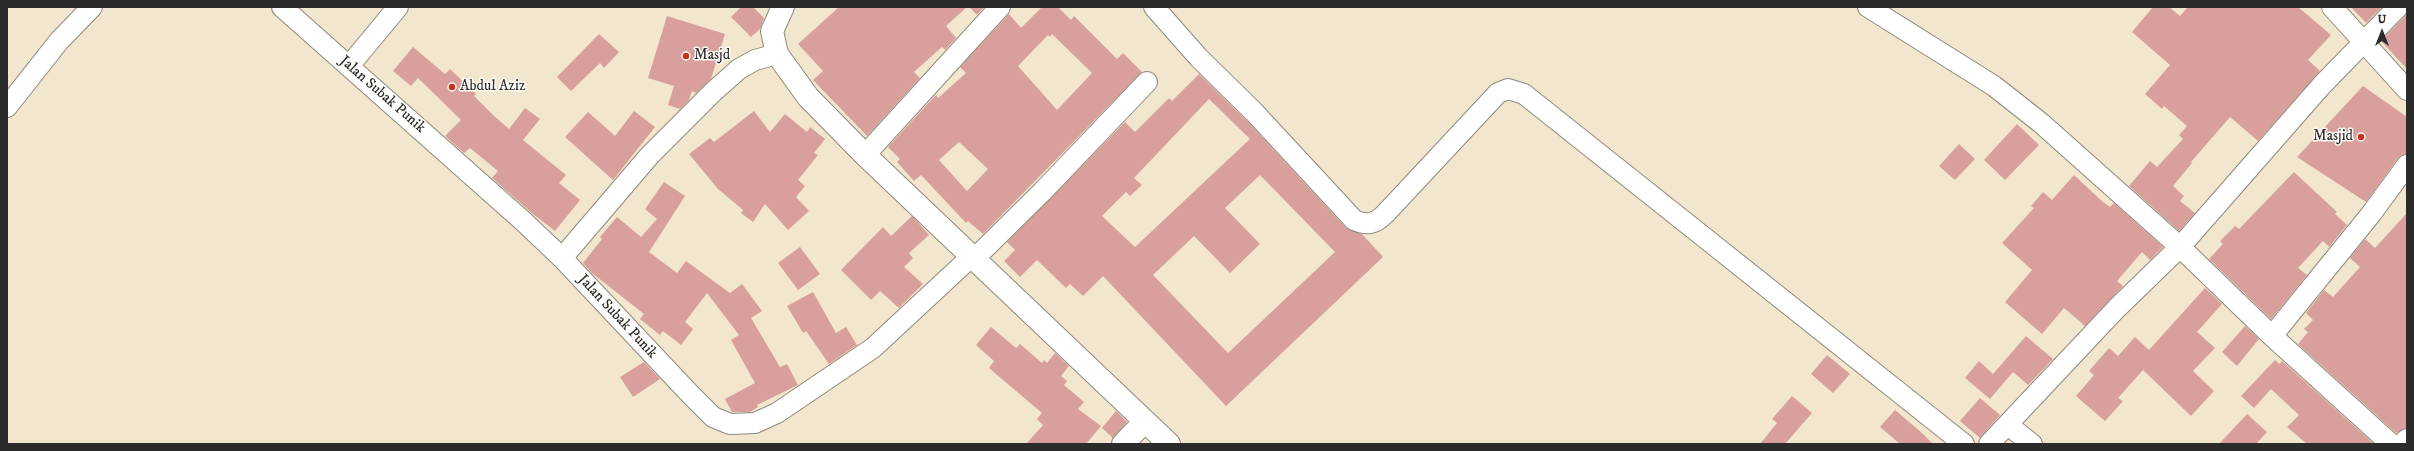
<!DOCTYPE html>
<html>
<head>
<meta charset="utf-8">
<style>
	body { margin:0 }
	#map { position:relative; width:2414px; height:451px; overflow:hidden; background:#f2e7ce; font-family:"IM FELL DW Pica",serif }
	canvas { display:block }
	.frame { position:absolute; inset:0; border:8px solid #2b2b2b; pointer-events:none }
	.north { position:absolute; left:2362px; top:12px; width:40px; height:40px; -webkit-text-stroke:3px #fdfcf7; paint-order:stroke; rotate:0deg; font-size:11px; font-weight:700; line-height:16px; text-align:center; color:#2b2b2b }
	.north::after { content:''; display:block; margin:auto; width:14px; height:18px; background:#2b2b2b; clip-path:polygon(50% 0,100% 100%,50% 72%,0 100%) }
</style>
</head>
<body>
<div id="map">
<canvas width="2414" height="451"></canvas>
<div class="frame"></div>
<div class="north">U</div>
</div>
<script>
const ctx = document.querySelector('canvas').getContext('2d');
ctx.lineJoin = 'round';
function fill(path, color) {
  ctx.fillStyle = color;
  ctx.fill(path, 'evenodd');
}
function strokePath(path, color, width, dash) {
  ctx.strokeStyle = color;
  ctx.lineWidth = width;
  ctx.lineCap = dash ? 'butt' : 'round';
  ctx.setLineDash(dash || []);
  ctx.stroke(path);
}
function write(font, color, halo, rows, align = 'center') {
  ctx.font = font + ' "IM FELL DW Pica",serif';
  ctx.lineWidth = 3;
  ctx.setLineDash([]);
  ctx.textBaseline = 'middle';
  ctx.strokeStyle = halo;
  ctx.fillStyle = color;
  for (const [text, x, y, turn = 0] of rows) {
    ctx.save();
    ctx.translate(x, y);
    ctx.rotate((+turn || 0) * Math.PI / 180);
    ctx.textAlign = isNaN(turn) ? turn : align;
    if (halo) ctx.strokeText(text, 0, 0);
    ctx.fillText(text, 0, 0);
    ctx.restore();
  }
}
const building = new Path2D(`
	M741 7H753L764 18 760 29 751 37 731 17Z
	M839 7H967L946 26 956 38 945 50 942 47 914 72 920 78 867 136 813 80 823 71 798 44Z
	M969 7H984L977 15Z
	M1042 7H1058L1071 20 1074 16 1117 59 1123 53 1142 72 983 234 968 221 966 223 921 175 914 181 897 162 900 159 888 147 936 95 938 98 966 73 960 67 1009 14 1021 28ZM1052 34 1092 73 1057 110 1018 66 1048 35 1050 37ZM959 142 988 169 967 191 939 160Z
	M2153 7H2169L2180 16 2188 7H2298L2331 35 2308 60 2320 71 2258 141 2230 117 2191 162 2192 163 2173 186 2184 196 2180 201 2195 213 2179 231 2129 186 2150 161 2157 167 2183 139 2179 135 2187 126 2164 106 2162 109 2145 94 2170 65 2132 32Z
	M2351 7H2382L2366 23Z
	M2407 14V69L2381 41Z
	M667 16 725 34 711 79 696 93 692 91 689 100 680 109 668 105 674 86 648 78Z
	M599 34 619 52 604 68 600 63 571 91 557 77Z
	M413 47 445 74 450 69 476 94 474 96 493 115 509 129 525 108 540 119 523 140 566 175 559 183 580 200 555 231 533 214 492 178 498 171 470 148 464 153 445 136 461 120 418 78 411 86 393 71Z
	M1199 74 1246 120 1346 228 1362 234 1383 257 1226 406 1103 276 1083 296 1070 284 1066 288 1037 260 1020 277 1004 261 1015 250 1007 242 1125 122 1135 132 1169 98 1172 101ZM1209 99 1250 139 1135 247 1102 216 1126 192 1130 196 1142 185 1134 178ZM1260 175 1335 252 1228 353 1153 275 1194 236 1230 273 1260 244 1225 208Z
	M2363 86 2407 117V154L2398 158 2366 202 2297 157Z
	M634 111 655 127 613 180 565 137 588 112 615 136Z
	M754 111 770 132 785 114 807 132 810 127 825 139 814 153 818 155 798 180 805 186 796 197 809 211 788 230 765 204 753 222 741 213 743 210 718 189 689 154 710 138 714 142Z
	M2017 124 2039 145 2005 180 1984 160Z
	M1959 144 1975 159 1955 180 1939 166Z
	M2294 172 2337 212 2335 214 2347 225 2329 247 2323 241 2298 268 2307 275 2271 319 2209 259 2223 244 2220 241 2235 226 2239 229Z
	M2074 175 2103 202 2110 207 2114 203 2163 247 2150 260 2142 252 2117 281 2123 286 2085 326 2064 308 2042 334 2005 302 2032 270 2002 243 2034 208 2031 206 2043 192 2052 200Z
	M664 182 685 196 649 252 677 273 686 261 730 293 742 284 762 311 751 318 780 367 787 364 798 385 757 405 758 407 750 412H732L725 399 755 383 731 340 739 335 707 293 685 322 693 329 681 345 663 331 660 335 640 319 644 314 592 273 583 263 602 239 600 237 617 217 641 237 657 219 645 209Z
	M2407 213V428L2396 433 2298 344 2308 332 2304 329 2313 320 2306 313 2324 290 2333 297 2360 267 2350 258 2365 239 2375 248Z
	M912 216 929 235 909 253 913 258 904 267 923 284 899 308 880 291 871 300 841 270 883 227 891 236Z
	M800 247 820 274 798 290 778 263Z
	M2205 288 2222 304 2197 332 2215 348 2193 371 2214 391 2191 416 2143 370 2118 398 2123 401 2105 421 2076 396 2094 375 2089 371 2109 348 2118 356 2135 337 2149 350Z
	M813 292 836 333 846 327 857 345 829 364 806 331 803 333 787 306Z
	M2245 326 2259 339 2237 366 2222 352Z
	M991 327 1016 348 1020 344 1042 363 1044 360 1047 363 1055 353 1069 366 1061 376 1067 381 1064 385 1084 402 1078 409 1101 426 1086 444H1026L1043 425 1037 419 1042 413 989 368 994 361 976 345Z
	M2026 336 2053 359 2028 385 2013 372 1990 399 1965 378 1979 361 1993 374Z
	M1827 355 1850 374 1833 393 1811 374Z
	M2275 360 2279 364 2282 361 2374 444H2307L2287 427 2299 415 2271 389 2254 408 2241 396Z
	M644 362 660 379 633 397 620 377Z
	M1792 396 1812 413 1785 444H1760L1777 423 1772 419Z
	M1980 398 2000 415 1980 438 1960 421Z
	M1895 410 1922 433 1933 444H1900L1880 427Z
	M1116 411 1127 422 1113 438 1102 428Z
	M2247 414 2267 432 2256 444H2219Z`);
const street = new Path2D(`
	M282 7 523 221 562 258 690 394 713 417 730 424 755 423 777 413 873 348 971 257
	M1154 7 1199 58 1254 112 1354 220C1367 226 1375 224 1385 214L1498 93 1508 89 1524 94 1964 444
	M1868 7 1994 86 2041 123 2180 247 2272 336 2391 444
	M2332 7 2407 90
	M349 66 398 7
	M7 107 59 41 92 7
	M865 155 1000 7
	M562 258 650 155 713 92 739 69 755 60 777 54
	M974 259 1042 192 1147 82
	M2272 336 2371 214 2407 165
	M2008 425 2032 444
	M1989 444 2117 308 2180 247 2322 85 2398 7
	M2402 444 2407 439`);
const secondary = new Path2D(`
	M783 7 772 31 777 54 808 97 865 155 1169 444
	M1123 444 1144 422`);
const markers = [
	[686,56,4,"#c8321e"],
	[452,87,4,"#c8321e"],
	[2361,137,4,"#c8321e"]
];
const poiNames = [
	["Masjd",694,56],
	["Abdul Aziz",460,87],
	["Masjid",2353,137,"right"]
];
const streetNames = [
	["Jalan Subak Punik",382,95,41],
	["Jalan Subak Punik",617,317,47]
];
fill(building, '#d89f9c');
strokePath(street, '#8e897c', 22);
strokePath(secondary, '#8e897c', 24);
strokePath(street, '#fff', 20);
strokePath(secondary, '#fff', 22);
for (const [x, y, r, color] of markers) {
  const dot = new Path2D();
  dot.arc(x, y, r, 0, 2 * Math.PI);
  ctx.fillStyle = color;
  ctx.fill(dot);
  strokePath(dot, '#fdfcf7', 1.5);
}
write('15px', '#2b2b2b', '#fdfcf7', poiNames, 'left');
write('15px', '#2b2b2b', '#fdfcf7', streetNames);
</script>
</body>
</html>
